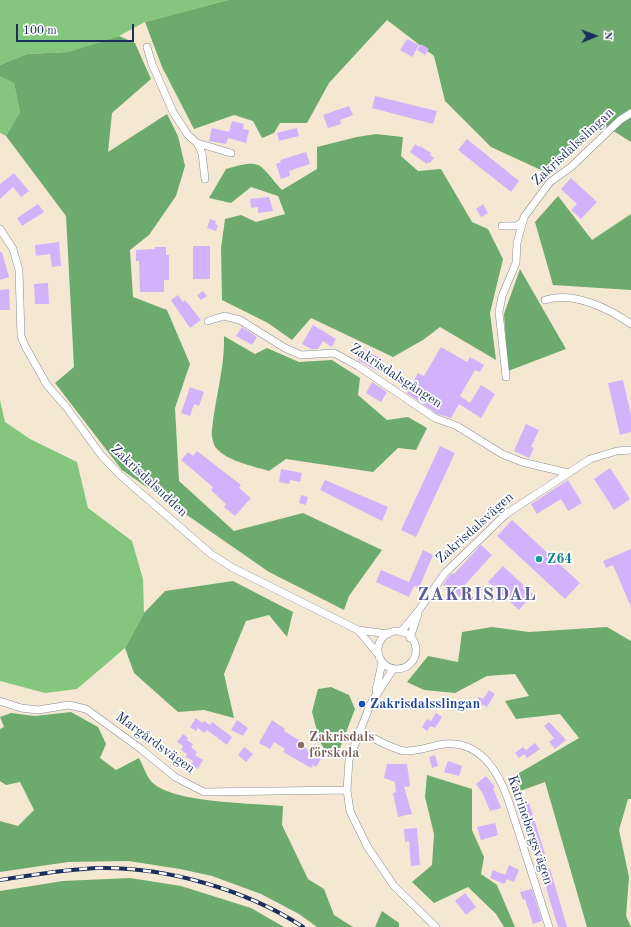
<!DOCTYPE html>
<html>
<head>
<meta charset="utf-8">
<style>
	body { margin:0 }
	#map { position:relative; width:631px; height:927px; overflow:hidden; background:#f5e8d2; font-family:"Old Standard TT",serif }
	canvas { display:block }
	.north { position:absolute; left:575px; top:16px; width:40px; height:40px; -webkit-text-stroke:3px #fff; paint-order:stroke; rotate:89deg; font-size:11px; font-weight:700; line-height:16px; text-align:center; color:#1b2f5e }
	.north::after { content:''; display:block; margin:auto; width:14px; height:18px; background:#1b2f5e; clip-path:polygon(50% 0,100% 100%,50% 72%,0 100%) }
	.scale { position:absolute; left:16px; top:24px; width:118px; height:18px; box-sizing:border-box; border:2px solid #1b2f5e; border-top:0; padding-left:5px; font-size:12px; line-height:14px; white-space:nowrap; color:#1b2f5e; -webkit-text-stroke:3px #fff; paint-order:stroke }
</style>
</head>
<body>
<div id="map">
<canvas width="631" height="927"></canvas>
<div class="north">N</div>
<div class="scale">100 m</div>
</div>
<script>
const ctx = document.querySelector('canvas').getContext('2d');
ctx.lineJoin = 'round';
function fill(path, color) {
  ctx.fillStyle = color;
  ctx.fill(path, 'evenodd');
}
function strokePath(path, color, width, dash) {
  ctx.strokeStyle = color;
  ctx.lineWidth = width;
  ctx.lineCap = dash ? 'butt' : 'round';
  ctx.setLineDash(dash || []);
  ctx.stroke(path);
}
function write(font, color, halo, rows, align = 'center') {
  ctx.font = font + ' "Old Standard TT",serif';
  ctx.lineWidth = 3.5;
  ctx.setLineDash([]);
  ctx.textBaseline = 'middle';
  ctx.strokeStyle = halo;
  ctx.fillStyle = color;
  for (const [text, x, y, turn = 0] of rows) {
    ctx.save();
    ctx.translate(x, y);
    ctx.rotate((+turn || 0) * Math.PI / 180);
    ctx.textAlign = isNaN(turn) ? turn : align;
    if (halo) ctx.strokeText(text, 0, 0);
    ctx.fillText(text, 0, 0);
    ctx.restore();
  }
}
const green = new Path2D(`
	M0 0H228L145 22 119 36 69 52 27 54 0 65Z
	M0 76 14 82 20 112 6 136 0 133Z
	M0 400 5 422 30 439 77 462 88 508 132 541 143 579 144 613 125 648 77 689 45 693 0 681Z`);
const forest = new Path2D(`
	M228 0H631V142L599 122 543 171 491 147 445 101 434 56 387 20 329 83 307 123H280L274 133 262 138 253 121 234 115 194 129 162 67 145 22Z
	M119 36 135 43 151 79 112 113 108 152 167 114 178 136 185 166 176 196 149 235 130 250 133 297 167 310 190 364 175 408 179 481 234 531 303 513 382 550 349 596 344 610 269 572 122 470 55 383 74 367 66 216 6 136 20 112 14 83 0 76V65L27 54 68 52Z
	M376 134 403 137 401 156 418 171 441 169 472 222 488 229 503 259 490 313 496 360 440 327 423 340 393 357 311 318 292 340 268 323 222 300 221 248 225 219 241 215 256 222 285 214 278 196 251 187 231 203 209 198 226 169C264 158 258 164 282 190L317 169V147L357 137Z
	M558 196 592 240 631 214V290L553 285 535 222Z
	M520 269 566 349 508 371 504 314Z
	M224 336 255 354 267 348 299 362 332 360 360 378 358 395 387 420 408 417 427 428 416 450 398 448 373 472 286 459 269 471C253 466 227 461 216 448 213 444 211 434 212 430 215 398 225 368 224 336Z
	M233 581 293 612 287 637 269 615 246 621 224 674 234 718 204 710 178 712 134 673 125 648 144 613 165 591Z
	M492 627 529 632 607 627 631 641V799H628L619 830 629 877 626 916 631 927H587L545 782 520 791 514 776 579 738 560 714 516 719 505 701 529 696 515 674 487 676 455 693 424 690 407 682 428 656 458 662 462 632Z
	M331 687 349 695 355 709 340 748 333 756 327 753 320 742 312 712 318 689Z
	M71 712 98 727 106 744 100 758 116 770 139 758C143 765 147 779 154 784 177 803 251 803 283 806L282 825 308 879 324 889 334 915 353 927H317L299 914 261 894 212 876 180 869 128 861 68 862 0 872V821L18 826 34 810 20 782 6 785 0 781V729L4 727 0 717 11 713 35 716Z
	M427 775 472 789V830L484 857 481 874 497 885 515 927H504L496 914 468 887 434 903 412 882 432 865 434 834 425 797Z
	M130 878 181 886 251 908 284 927H0V891L63 881Z
	M382 911 399 923V927H375Z`);
const building = new Path2D(`
	M407 39 419 45 412 57 400 50Z
	M421 44 429 49 425 55 417 50Z
	M375 96 437 111 433 124 372 108Z
	M349 106 353 115 340 120 341 124 328 128 323 115Z
	M232 121 244 124 243 129 249 130 246 143 228 138 226 144 209 141 212 128 229 132Z
	M297 128 299 136 279 141 277 133Z
	M467 139 519 181 511 192 458 150Z
	M415 144 419 147 420 146 431 153 430 155 434 158 430 163 428 162 427 164 410 152Z
	M306 152 310 164 289 171 290 176 281 179 276 164 281 162 280 160Z
	M14 173 29 191 21 197 13 187 0 199V184Z
	M571 178 597 202 581 219 571 210 577 204 561 189Z
	M269 197 273 211 258 213V207L251 208 250 199Z
	M38 204 44 212 22 226 17 218Z
	M483 204 488 213 481 217 476 209Z
	M210 219 216 221 215 224 218 225 216 231 207 228Z
	M59 242 61 266 52 267 50 254 36 256 35 245Z
	M193 246H210V279H193Z
	M155 247H166V255H169V280H164V292H140L139 261H136V250L155 249Z
	M0 252H2L9 277 0 280Z
	M48 283 49 304H35L34 284Z
	M9 289 10 310H0V290Z
	M203 291 207 296 201 300 197 295Z
	M178 295 183 302 185 300 201 320 190 328 171 300Z
	M313 325 336 339 332 347 323 341 318 349H311L302 344Z
	M242 327 257 337 252 345 236 336Z
	M441 347 467 362 470 357 484 365 480 372 475 370 460 396 470 403 481 385 495 394 481 418 459 404 451 418 437 414 407 393 418 373 424 376Z
	M364 349 383 360 377 371 358 360Z
	M623 380 631 415V432L620 435 608 383Z
	M372 382 387 392 381 402 366 393Z
	M190 387 204 392 199 406 194 404 190 416 181 413Z
	M526 424 539 430 531 447 534 448 529 458 514 451Z
	M440 446 455 453 416 537 401 530Z
	M197 451 241 485 239 488 251 498 235 516 224 507 226 504 211 490 213 487 181 460 188 452 193 456Z
	M610 468 630 499 614 510 594 479Z
	M281 469 302 473 300 482 290 480 289 484 279 482Z
	M325 480 388 507 382 521 320 490Z
	M568 480 582 503 568 511 561 499 537 514 531 504Z
	M301 495 308 497 306 505 299 503Z
	M512 520 580 583 565 599 497 536Z
	M481 545 492 555 462 588 465 591 460 597 453 590 451 592 443 585 449 576 453 573 454 574Z
	M631 549V607L613 565 606 568 603 561Z
	M423 550 433 555 419 588 414 586 409 597 376 582 381 570 409 582Z
	M503 566 533 594 519 610 488 582Z
	M489 690 495 694 487 707 482 704 479 709 474 705 479 697 483 699Z
	M436 713 442 717 435 728 430 726 427 731 422 727 427 719 431 721Z
	M196 718 202 723 204 721 210 725 212 722 232 737 227 745 207 730 204 733 198 728 196 731 190 727Z
	M237 720 248 728 243 736 231 730Z
	M272 720 285 729 284 731 299 740 298 743 309 750 311 747 318 750 316 753 322 757 316 767 313 765 311 768 283 752 285 749 274 742 270 749 259 743Z
	M549 722 566 740 555 749 549 742 554 738 544 726Z
	M183 734 188 738 187 740 193 744 191 747 197 752 195 755 203 760 198 769 191 764 193 761 186 757 187 754 181 750 183 746 177 742Z
	M535 743 540 749 527 758 524 754 519 758 515 753 523 747 526 750Z
	M244 747 253 754 246 762 238 755Z
	M435 755 438 766 432 768 429 757Z
	M448 761 462 766 459 776 444 772Z
	M387 764H407L410 786 404 787 412 814 398 817 393 793 396 792 395 782 384 778Z
	M486 776 495 787 493 788 501 808 490 811 483 794 476 784Z
	M529 803 545 854 536 857 521 806Z
	M495 823 498 835 481 840 477 827Z
	M417 828 420 865 411 866 409 841 405 842 404 829Z
	M509 865 519 870 514 882 507 879 504 884 490 878 493 870 505 875Z
	M550 869 556 889 567 927H558L550 901 542 872Z
	M532 889 542 921 533 924 525 899 523 900 520 892Z
	M465 893 476 907 466 915 455 901Z`);
const minor = new Path2D(`
	M147 47 152 64 173 112 188 135 197 143 202 153 205 179
	M197 143 231 153
	M502 226H516L523 222
	M0 229 13 249 19 270 21 336 25 346 47 385 67 408 101 455 120 475 211 554 233 568 358 630 388 634
	M545 300C573 291 608 308 631 324
	M208 321 224 316 240 320 285 348 301 355 334 353 358 366 435 418 457 426 502 454 522 462 568 473
	M506 377 499 312 502 296 516 263 517 243 524 217 550 182 571 167 620 120 631 113
	M358 630 378 654
	M378 650a19 19 0 1 1 38 0a19 19 0 1 1-38 0Z
	M401 632 419 610 445 573 506 514 590 459 617 451 631 450
	M410 638 418 614
	M393 669 370 705 349 760 347 790 350 811 367 846 394 886 436 927
	M376 690 382 663
	M0 701 21 708 38 710 69 705 86 709 141 749 175 777 204 792 347 790
	M359 731C372 737 392 749 404 751 417 752 431 746 444 744 479 740 498 771 508 799L549 927`);
const rail = new Path2D(`
	M0 880C33 875 66 869 100 868 167 867 247 890 303 927`);
const markers = [
	[539,559,4,"#0f9aa8"],
	[362,704,4,"#1a4fb4"],
	[301,745,4,"#8d6e63"]
];
const streetNames = [
	["Zakrisdalsslingan",573,147,-43],
	["Zakrisdalsgången",396,376,33],
	["Zakrisdalsudden",149,481,43],
	["Zakrisdalsvägen",475,528,-42],
	["Margårdsvägen",155,743,36],
	["Katrinebergsvägen",530,830,71]
];
const cultureNames = [
	["Z64",547,559]
];
const transitNames = [
	["Zakrisdalsslingan",370,704]
];
const educationNames = [
	["Zakrisdals",309,737],
	["förskola",309,753]
];
const districtNames = [
	["ZAKRISDAL",477,595]
];
fill(green, '#85c67e');
fill(forest, '#6cab6d');
fill(building, '#d2b2fb');
strokePath(minor, '#888c98', 8);
strokePath(minor, '#fff', 7);
strokePath(rail, '#1b2f5e', 4);
strokePath(rail, '#fff', 2.5, [8]);
for (const [x, y, r, color] of markers) {
  const dot = new Path2D();
  dot.arc(x, y, r, 0, 2 * Math.PI);
  ctx.fillStyle = color;
  ctx.fill(dot);
  strokePath(dot, '#fff', 1.5);
}
write('14px', '#1b2f5e', '#fff', streetNames);
write('bold 14px', '#0d838f', '#fff', cultureNames, 'left');
write('bold 14px', '#164399', '#fff', transitNames, 'left');
write('bold 14px', '#785e54', '#fff', educationNames, 'left');
ctx.letterSpacing = '1px';
write('bold 18px', '#5b5d95', '#fff', districtNames);
ctx.letterSpacing = '0px';
</script>
</body>
</html>
